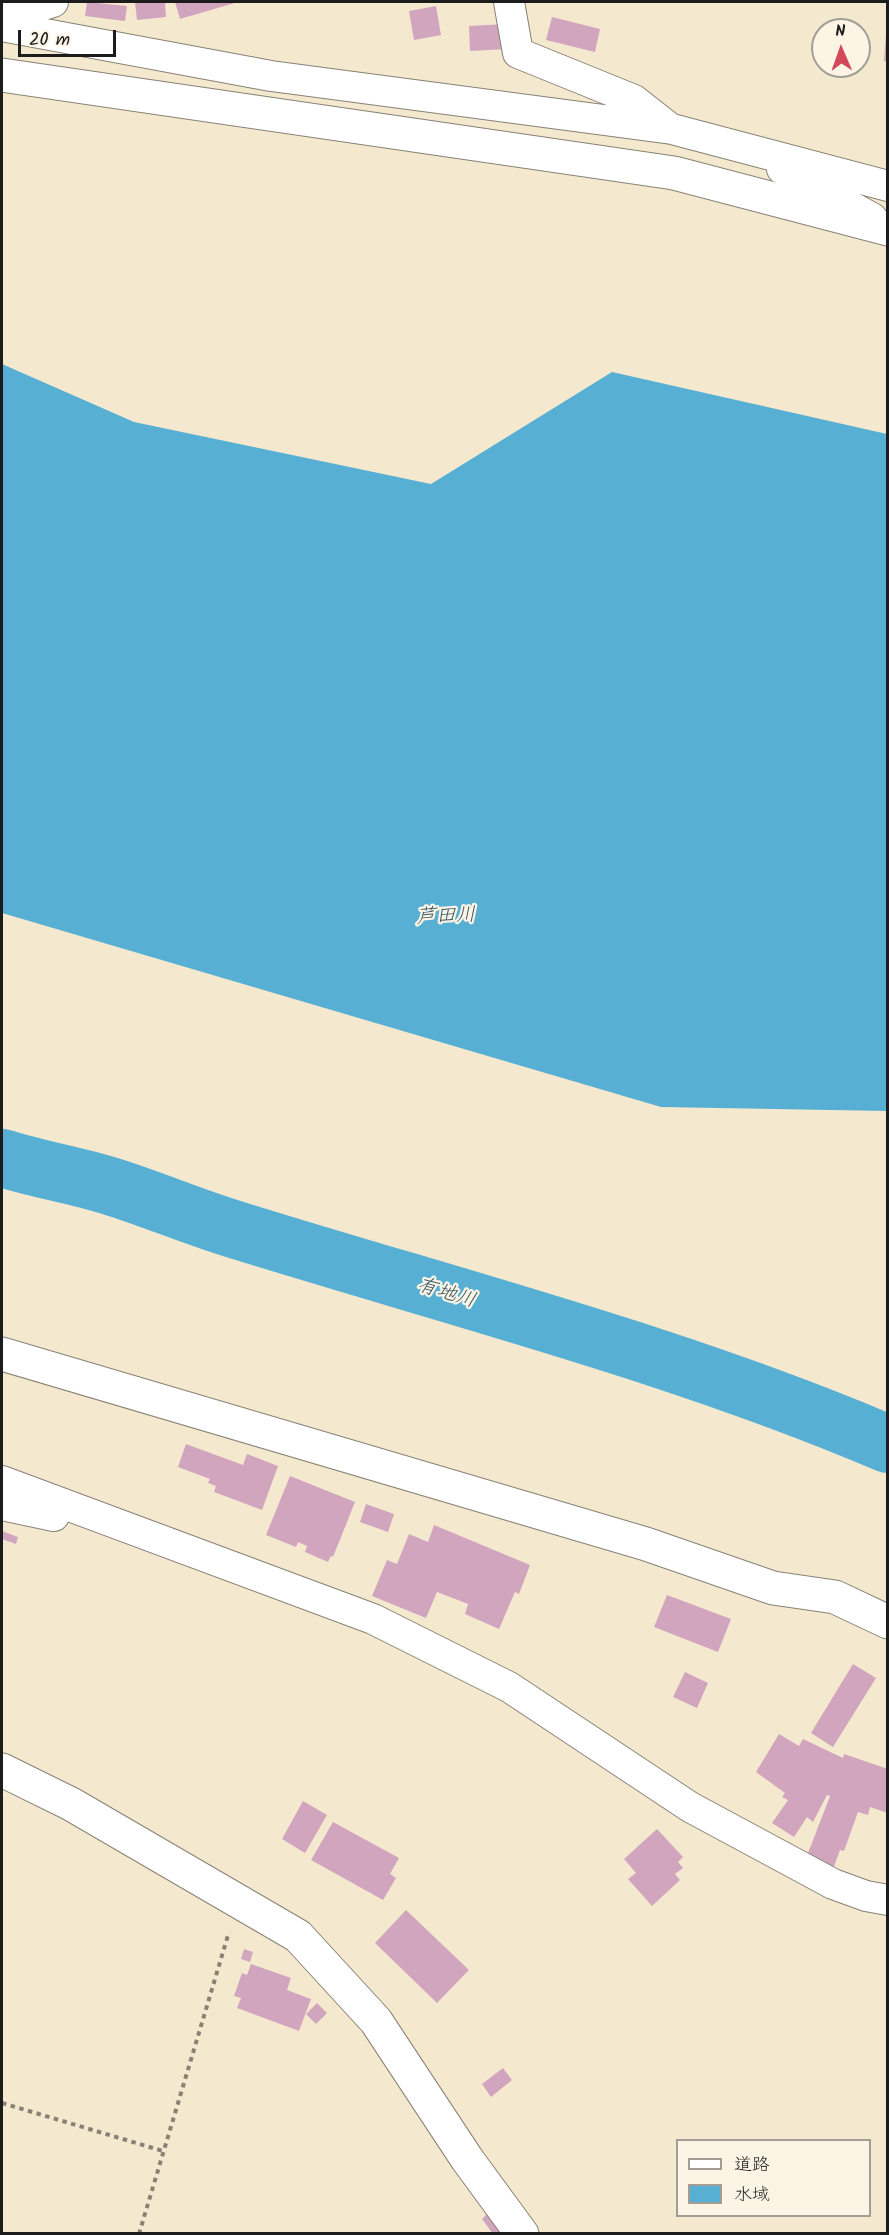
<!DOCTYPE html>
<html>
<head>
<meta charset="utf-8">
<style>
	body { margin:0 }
	#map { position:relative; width:889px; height:2235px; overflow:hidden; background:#f4e9cf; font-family:Kalam,"Klee One",sans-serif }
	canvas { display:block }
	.frame { position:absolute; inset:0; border:3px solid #1c1c1c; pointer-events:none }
	.legend { position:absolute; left:676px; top:2139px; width:195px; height:78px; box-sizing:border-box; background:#fcf5e5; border:2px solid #a29e95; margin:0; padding:8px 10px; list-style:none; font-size:18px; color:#1c1c1c }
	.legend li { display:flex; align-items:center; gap:12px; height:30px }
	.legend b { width:30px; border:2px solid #a29e95 }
	.north { position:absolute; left:811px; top:18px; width:60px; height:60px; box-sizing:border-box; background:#fcf5e5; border:2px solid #a29e95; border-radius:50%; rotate:358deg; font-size:16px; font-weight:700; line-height:24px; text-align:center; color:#1c1c1c }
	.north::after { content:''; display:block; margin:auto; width:21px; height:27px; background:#d1495b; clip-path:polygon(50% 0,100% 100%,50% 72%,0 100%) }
	.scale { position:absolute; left:18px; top:30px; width:98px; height:27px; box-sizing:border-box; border:3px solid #1c1c1c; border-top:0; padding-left:8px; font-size:18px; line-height:21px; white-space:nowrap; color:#1c1c1c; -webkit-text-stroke:4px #fcf5e5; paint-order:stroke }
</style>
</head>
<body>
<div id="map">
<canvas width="889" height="2235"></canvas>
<div class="frame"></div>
<ul class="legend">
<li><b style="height:8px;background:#fff"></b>道路</li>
<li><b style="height:16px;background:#57afd4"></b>水域</li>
</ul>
<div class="north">N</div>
<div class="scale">20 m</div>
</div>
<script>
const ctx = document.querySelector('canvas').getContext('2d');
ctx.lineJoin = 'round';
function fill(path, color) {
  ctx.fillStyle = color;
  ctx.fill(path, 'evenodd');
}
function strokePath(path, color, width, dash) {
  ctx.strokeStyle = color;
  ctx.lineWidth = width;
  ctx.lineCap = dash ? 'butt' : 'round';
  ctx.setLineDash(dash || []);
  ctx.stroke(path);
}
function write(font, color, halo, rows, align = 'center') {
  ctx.font = font + ' Kalam,"Klee One",sans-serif';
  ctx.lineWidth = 4.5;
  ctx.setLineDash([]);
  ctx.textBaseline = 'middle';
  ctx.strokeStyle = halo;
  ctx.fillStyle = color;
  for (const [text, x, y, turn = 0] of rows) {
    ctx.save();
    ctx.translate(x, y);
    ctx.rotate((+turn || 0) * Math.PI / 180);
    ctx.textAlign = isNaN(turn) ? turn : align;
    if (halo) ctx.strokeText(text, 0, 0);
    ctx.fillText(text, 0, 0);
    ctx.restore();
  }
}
const water = new Path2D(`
	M2 364 134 422 431 484 612 372 887 434V1111L661 1107 2 913Z`);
const river = new Path2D(`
	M2 1158C37 1169 74 1175 110 1186 155 1200 198 1219 243 1232 459 1299 679 1355 888 1444`);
const building = new Path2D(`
	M87 2 127 6 125 21 85 16Z
	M135 2H165L166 17 137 20Z
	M175 2H238L180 19Z
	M436 6 441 35 414 40 409 11Z
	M552 17 600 29 595 52 546 40Z
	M506 24 507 49 470 51 469 26Z
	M886 34H888V62L884 61Z
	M186 1444 243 1465 247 1454 278 1466 262 1510 214 1492 216 1486 208 1483 210 1479 178 1467Z
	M290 1476 355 1502 333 1557 331 1556 328 1562 305 1552 307 1546 298 1542 296 1547 266 1535Z
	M366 1504 394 1514 388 1532 360 1522Z
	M434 1525 530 1565 519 1594 515 1592 499 1629 465 1614 468 1604 437 1592 426 1618 372 1596 387 1560 397 1564 409 1534 428 1542Z
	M2 1531 18 1537 16 1544 2 1539Z
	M667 1595 731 1619 718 1652 654 1627Z
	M853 1664 876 1678 833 1747 811 1733Z
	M685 1672 708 1683 697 1708 673 1697Z
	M779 1734 799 1746 803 1739 843 1758 844 1754 888 1769V1813L870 1807 868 1815 858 1812 844 1851 840 1850 832 1872 805 1861 830 1796 827 1795 813 1822 807 1817 794 1837 772 1823 788 1800 782 1797 785 1793 756 1772Z
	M303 1801 327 1815 305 1853 282 1839Z
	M333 1822 399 1858 390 1874 396 1878 383 1900 311 1860Z
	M657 1829 683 1857 678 1862 683 1868 675 1874 680 1880 652 1906 628 1879 636 1873 624 1859Z
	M406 1910 469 1970 437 2003 375 1943Z
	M244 1949 253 1952 250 1962 241 1959Z
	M251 1964 291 1978 287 1990 311 1999 299 2031 237 2008 241 1998 234 1996 242 1973 247 1975Z
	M317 2003 327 2013 316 2024 306 2014Z
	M503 2068 512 2080 491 2097 482 2084Z
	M487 2214 502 2234H493L482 2219Z`);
const path = new Path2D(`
	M2 2103 163 2151
	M139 2234 229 1932`);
const street = new Path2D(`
	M509 2 518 53 634 100 671 129
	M2 14 17 13 53 2
	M2 26 271 76 672 129 888 186
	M782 169 872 218
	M2 1481 373 1619 509 1687 690 1807 833 1884 866 1896 888 1900
	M2 1505 54 1516`);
const secondary = new Path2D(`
	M2 75 674 173 888 229
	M2 1354 646 1544 773 1588 835 1597 888 1622
	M2 1770 71 1804 298 1936 376 2021 467 2159 522 2234`);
const waterNames = [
	["芦田川",446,918,-2],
	["有地川",446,1295,17]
];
fill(water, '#57afd4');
strokePath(river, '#57afd4', 58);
fill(building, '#d2a5bf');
strokePath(street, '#888276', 32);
strokePath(secondary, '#888276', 35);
strokePath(path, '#888276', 4, [4.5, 4.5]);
strokePath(street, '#fff', 30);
strokePath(secondary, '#fff', 33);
write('italic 20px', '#345766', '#fcf5e5', waterNames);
</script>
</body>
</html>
